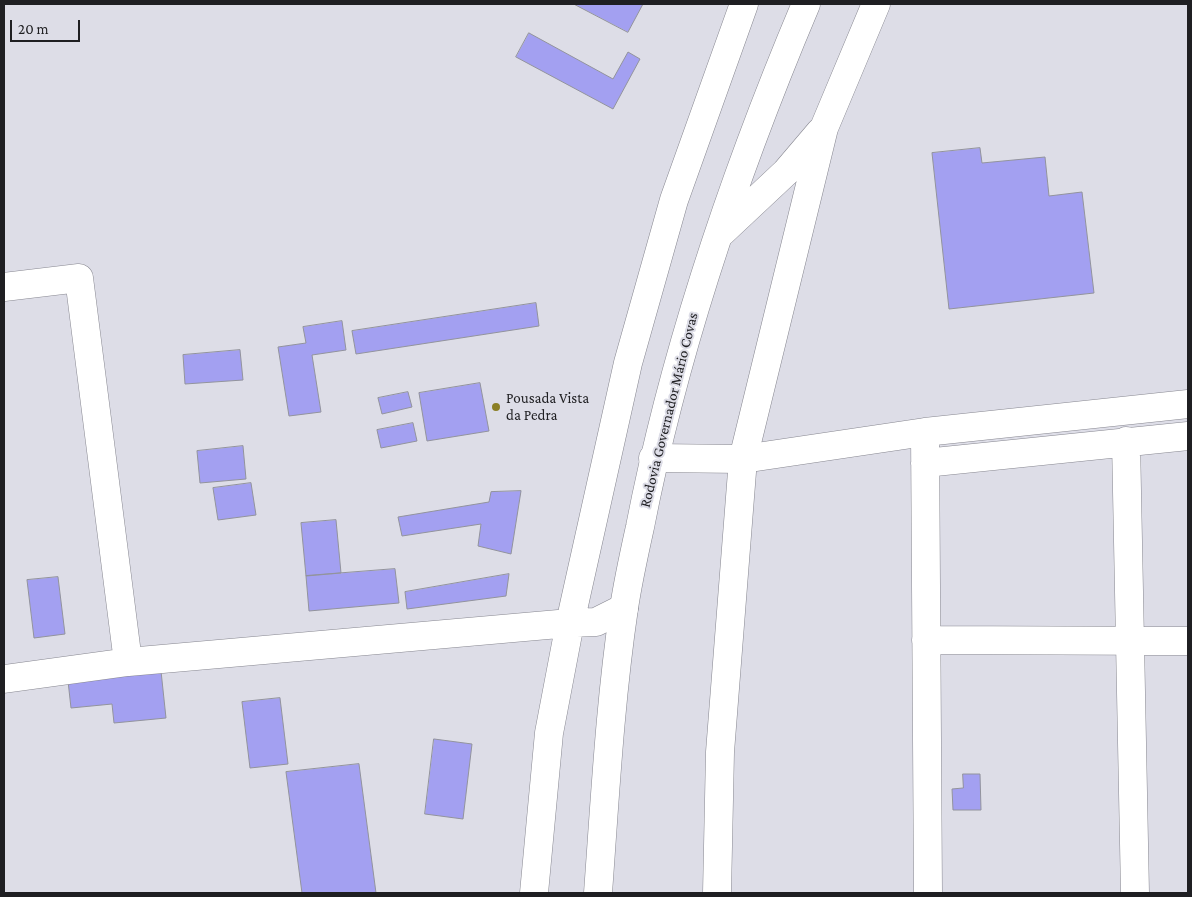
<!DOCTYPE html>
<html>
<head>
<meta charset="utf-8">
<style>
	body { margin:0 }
	#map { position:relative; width:1192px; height:897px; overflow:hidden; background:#dddde7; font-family:"Crimson Pro",serif }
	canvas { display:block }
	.frame { position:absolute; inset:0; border:5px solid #1f1f22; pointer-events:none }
	.scale { position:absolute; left:10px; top:20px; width:70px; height:22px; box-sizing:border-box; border:2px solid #1f1f22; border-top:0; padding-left:6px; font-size:15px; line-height:18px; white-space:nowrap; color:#1f1f22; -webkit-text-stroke:4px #dddde7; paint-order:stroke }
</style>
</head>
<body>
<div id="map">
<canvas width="1192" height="897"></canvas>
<div class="frame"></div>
<div class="scale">20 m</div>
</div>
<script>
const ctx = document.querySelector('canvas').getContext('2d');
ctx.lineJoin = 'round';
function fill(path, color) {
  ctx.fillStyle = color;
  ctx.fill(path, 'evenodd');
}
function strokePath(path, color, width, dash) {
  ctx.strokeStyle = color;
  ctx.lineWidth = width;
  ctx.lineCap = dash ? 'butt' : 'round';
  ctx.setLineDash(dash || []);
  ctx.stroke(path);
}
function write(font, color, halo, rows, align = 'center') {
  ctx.font = font + ' "Crimson Pro",serif';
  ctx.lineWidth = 4;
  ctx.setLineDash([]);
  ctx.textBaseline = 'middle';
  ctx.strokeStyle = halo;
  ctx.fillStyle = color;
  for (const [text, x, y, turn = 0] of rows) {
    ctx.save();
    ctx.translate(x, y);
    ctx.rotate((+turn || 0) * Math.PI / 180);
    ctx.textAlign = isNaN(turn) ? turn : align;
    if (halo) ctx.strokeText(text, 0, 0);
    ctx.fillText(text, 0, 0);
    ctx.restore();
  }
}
const building = new Path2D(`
	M574 4H643L628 32Z
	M529 33 613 79 628 52 640 59 613 109 516 57Z
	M980 148 982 163 1045 157 1049 196 1082 192 1094 293 949 309 932 153Z
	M536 303 539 326 356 354 352 331Z
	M342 321 346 350 312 355 321 412 289 416 278 347 306 343 303 327Z
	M240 350 243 380 185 384 183 355Z
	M480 383 489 431 427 441 419 393Z
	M408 392 412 407 382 414 378 398Z
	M413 423 417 441 381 448 377 430Z
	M243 446 246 479 200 483 197 451Z
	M251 483 256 515 218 520 213 488Z
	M521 491 511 554 478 546 481 524 402 536 398 517 489 502 491 492Z
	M336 520 341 573 306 576 301 523Z
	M395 569 399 603 309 611 306 576Z
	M509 574 506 596 407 609 405 592Z
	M58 577 65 634 34 638 27 580Z
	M161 671 166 718 114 723 112 704 71 708 68 681Z
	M280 698 288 764 250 768 242 702Z
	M434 739 472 744 463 819 425 814Z
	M359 764 376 893H302L286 772Z
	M963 774H980L981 810H953L952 789 963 788Z`);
const street = new Path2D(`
	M4 287 79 278 128 662
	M925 432 928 893
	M1126 441 1135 893
	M653 458 743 459 925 432 1188 404
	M925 463 1188 436
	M926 640 1188 641
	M4 679 128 662 570 623 596 622 624 608
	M534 893 549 733 570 623 628 363 674 200 744 4`);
const highway = new Path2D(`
	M722 232 786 172 820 132
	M598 893C605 798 610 702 624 608 628 581 634 554 640 527 675 347 735 172 806 4
	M717 893 720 752 743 459 824 128 876 4`);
const markers = [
	[496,407,5,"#8b7f26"]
];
const poiNames = [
	["Pousada Vista",506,398],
	["da Pedra",506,415]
];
const streetNames = [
	["Rodovia Governador Mário Covas",669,410,-76]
];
fill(building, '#a3a0f1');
strokePath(building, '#92939c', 1);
strokePath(street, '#878790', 29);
strokePath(highway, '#878790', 29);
strokePath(street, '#fff', 28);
strokePath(highway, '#fff', 28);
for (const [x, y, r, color] of markers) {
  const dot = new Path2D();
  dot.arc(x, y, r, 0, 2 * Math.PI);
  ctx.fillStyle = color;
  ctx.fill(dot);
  strokePath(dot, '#dddde7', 2);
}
write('15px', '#1f1f22', '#dddde7', poiNames, 'left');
write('15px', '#1f1f22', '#dddde7', streetNames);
</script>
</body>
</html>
